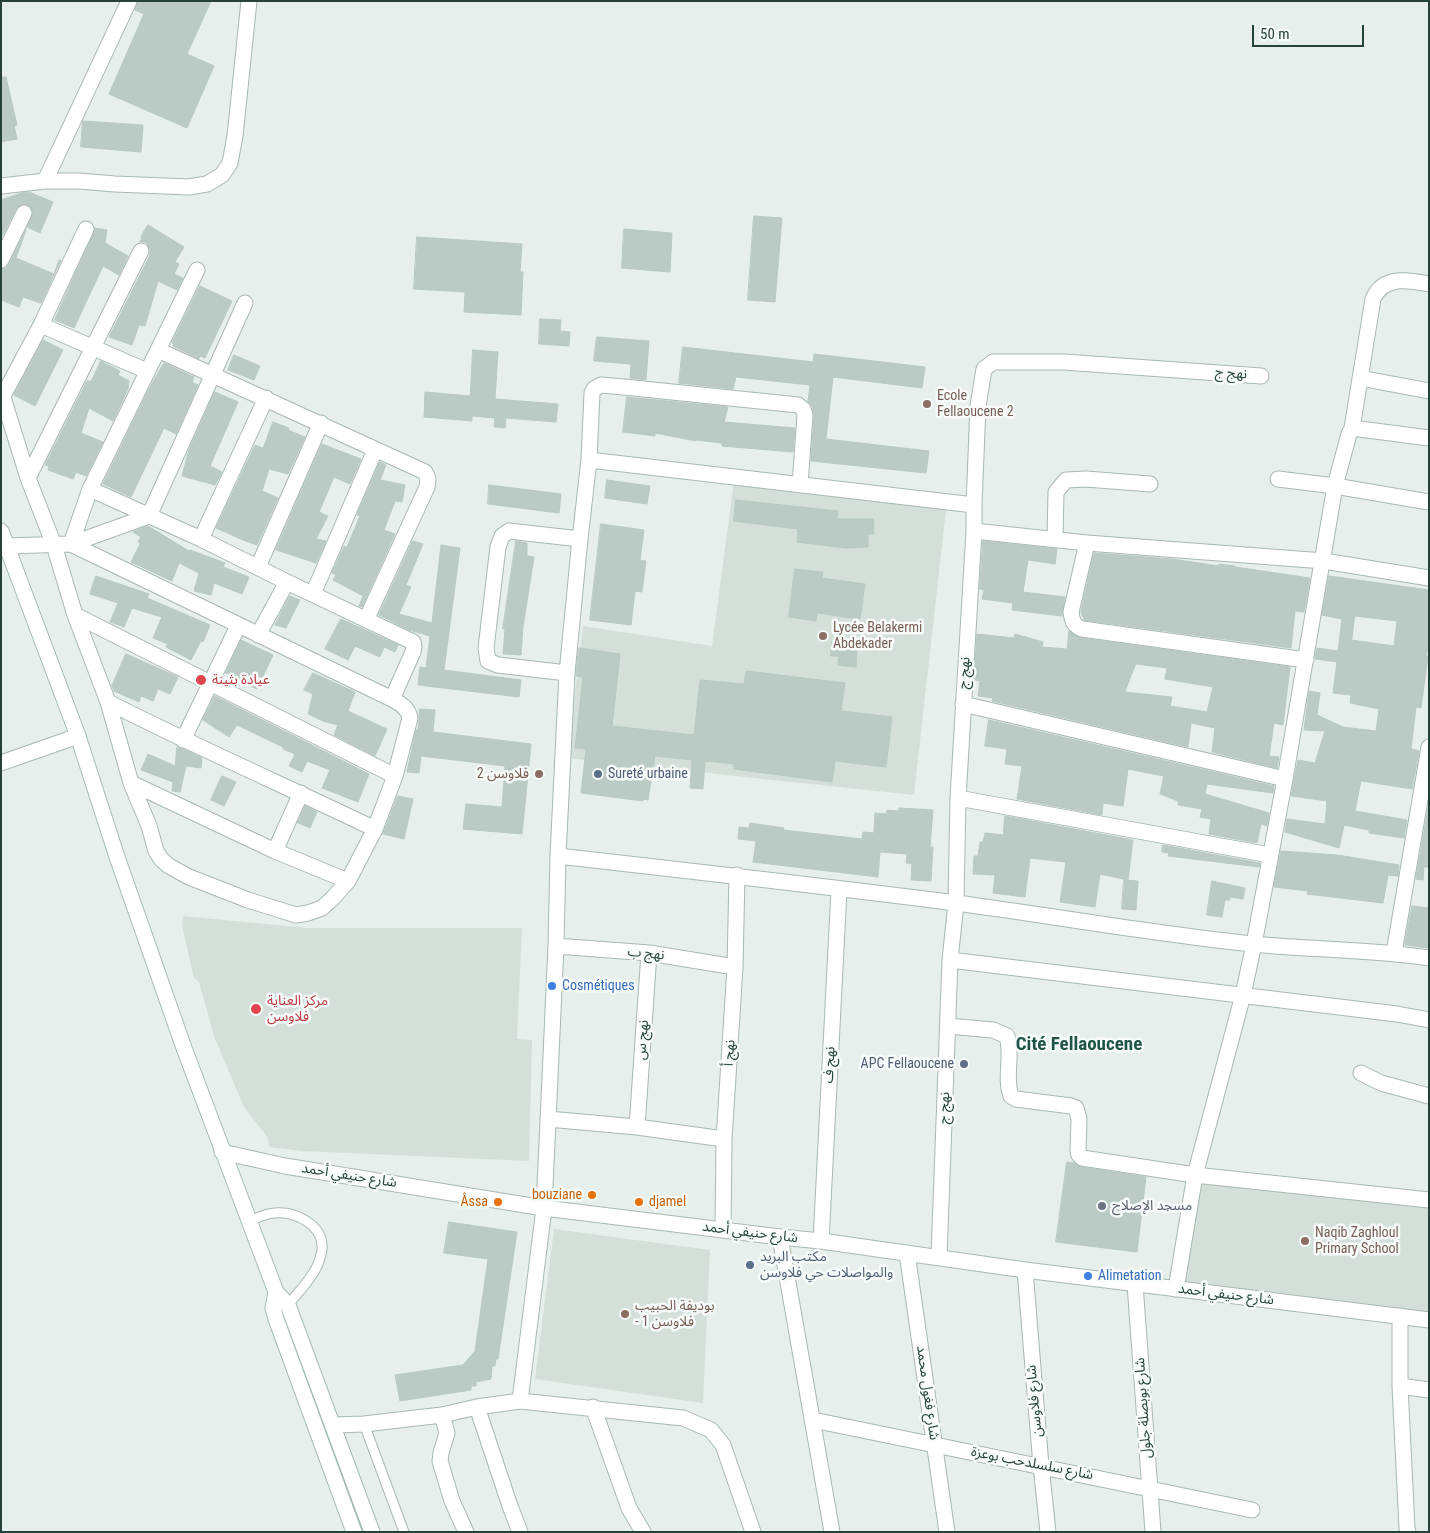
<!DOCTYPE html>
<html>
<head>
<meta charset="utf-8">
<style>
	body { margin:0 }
	#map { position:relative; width:1430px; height:1533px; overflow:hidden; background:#e6efeb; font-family:"Roboto Condensed",sans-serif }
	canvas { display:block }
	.frame { position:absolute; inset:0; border:2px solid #24423a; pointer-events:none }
	.scale { position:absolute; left:1252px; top:25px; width:112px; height:22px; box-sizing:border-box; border:2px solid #24423a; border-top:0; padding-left:6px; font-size:15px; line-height:18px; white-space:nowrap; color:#24423a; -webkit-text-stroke:4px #f7fbf9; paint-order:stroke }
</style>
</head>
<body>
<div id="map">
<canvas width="1430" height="1533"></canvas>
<div class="frame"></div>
<div class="scale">50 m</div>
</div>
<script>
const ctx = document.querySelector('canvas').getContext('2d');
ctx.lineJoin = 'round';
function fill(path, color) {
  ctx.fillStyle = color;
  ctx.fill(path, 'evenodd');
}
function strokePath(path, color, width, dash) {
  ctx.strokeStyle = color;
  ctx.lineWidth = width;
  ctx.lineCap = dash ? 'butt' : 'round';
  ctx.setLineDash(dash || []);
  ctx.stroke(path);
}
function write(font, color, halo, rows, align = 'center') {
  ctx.font = font + ' "Roboto Condensed","Noto Sans Arabic",sans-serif';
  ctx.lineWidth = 5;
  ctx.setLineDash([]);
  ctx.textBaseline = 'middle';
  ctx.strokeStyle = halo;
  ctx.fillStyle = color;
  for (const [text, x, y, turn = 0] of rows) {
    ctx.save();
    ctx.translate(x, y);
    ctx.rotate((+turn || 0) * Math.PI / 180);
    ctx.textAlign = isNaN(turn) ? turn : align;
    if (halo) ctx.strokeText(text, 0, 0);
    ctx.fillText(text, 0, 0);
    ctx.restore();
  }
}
const built = new Path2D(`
	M734 481 946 509 914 795 567 758 583 626 712 646Z
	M183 916 306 928H522L517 1039 532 1040 529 1161 302 1151 269 1147 268 1138 244 1107 214 1036 199 982 194 978 182 926Z
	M1191 1174 1429 1200V1318L1174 1282Z
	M554 1229 710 1250 703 1403 535 1379Z`);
const building = new Path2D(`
	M138 1H211L187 54 214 66 187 128 109 94 144 14 135 10Z
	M6 77 17 125 14 126 17 139 1 142V78Z
	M83 121 143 125 141 152 81 147Z
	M29 192 53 202 40 233 27 227 33 212 29 205 23 204 16 209 1 238V200L21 193Z
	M754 216 782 218 775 302 748 300Z
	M148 225 184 247 175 262 179 264 174 274 183 278 177 290 158 281 145 326 139 325 132 345 109 337 150 255V250L148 245 145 242H140L142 238 141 237Z
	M95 228 107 230 105 243 128 256 119 275 103 266 74 328 55 320Z
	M624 229 672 233 670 272 622 268Z
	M26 230 16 258 54 274 59 260H61L41 303 23 297 19 307 1 300V269L6 268 9 264Z
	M417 237 522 244 520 272H523L521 315 464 312 465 292 414 289Z
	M200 286 232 301 205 358 200 356 199 359 173 346 174 344 172 343Z
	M540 319 561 320 560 331 570 332 569 346 539 344Z
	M597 337 649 341 646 380 630 378 631 364 594 361Z
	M43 340 63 350 35 406 14 395Z
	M683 347 813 362 814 354 925 367 922 388 833 377 826 439 929 451 926 473 811 461 814 416 812 406 808 401 810 385 736 377 733 389 679 383Z
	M473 350 498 352 495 399 558 404 556 422 506 418 505 428 494 427 495 418 472 416V421L424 417 425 392 470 396Z
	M234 355 260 366 254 380 228 370Z
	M101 361 120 371 118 375 129 381 128 389 113 421 89 408 81 433 103 442 86 476 76 472 73 479 48 470 49 466 45 465 87 381H91Z
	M164 363 194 377 192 382 198 385 176 434 164 428 131 497 103 484 148 391Z
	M215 392 238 402 210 466 222 472 215 485 182 476 189 450Z
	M627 397 728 407 724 422 795 428 793 452 722 446V443L696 440V441L655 433V436L623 432Z
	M273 422 289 428 288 430 305 437 288 474 269 469 262 491 278 498 257 545 243 540 216 528 255 445 263 448Z
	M322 444 361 459 350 484 334 477 319 512 328 516 316 539 326 541 316 563 276 550Z
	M380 462 386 465 380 480 405 485 402 502 395 501 384 530 395 534 362 607 359 606 363 596 333 580 336 575 332 573 344 546 347 547 360 516 357 515Z
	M607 480 650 486 647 504 605 498Z
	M489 485 561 494 559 513 488 504Z
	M736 500 838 511 837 519H873L874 534H868V547L846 548 797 542 798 529 734 521Z
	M601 524 644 530 640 560 646 561 642 592 635 591 631 625 590 620Z
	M148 526 189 551 190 550 225 563 223 567 249 577 242 594 214 583 211 595 194 591 199 573 179 563 172 581 131 562 140 544 138 542 141 537 133 532Z
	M413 541 423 544 406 585 411 587 399 614 432 623 441 545 460 548 444 670 521 680 519 697 418 685 420 667 426 668 430 636 409 630 379 615Z
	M516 541 527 543V556L534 557 523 627 521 655 503 654 505 629H503Z
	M983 541 1057 549 1055 564 1028 560 1023 592 1065 597 1062 616 1012 610 1013 603 982 599 984 590 980 589Z
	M1094 553 1172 559 1219 566V564L1235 566V567L1310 578 1304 612 1295 611 1291 648 1084 620 1081 612Z
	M795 569 823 572 822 578 865 584 860 619 817 613 816 621 789 617Z
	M96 576 149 594 147 598 210 625 203 642 201 641 191 660 166 647 168 644 153 638 162 617 132 608 124 627 110 622 118 603 90 594Z
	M1329 576 1429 590V643L1426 656H1428L1421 708 1416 707 1411 749 1419 751 1412 789 1361 781 1355 811 1407 820 1404 838 1369 833V830L1344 825 1339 848 1285 832 1287 819 1325 824 1327 801 1291 796 1298 760 1315 763 1325 731 1304 730 1309 691 1320 693 1317 715 1343 727 1376 731 1379 709 1350 703 1351 695 1333 693 1337 662 1315 659 1317 648 1338 651 1342 619 1322 615ZM1355 616 1397 621 1394 646 1352 640Z
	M290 596 300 600 286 628 275 625Z
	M341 619 398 645 395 652 384 647 380 657 355 646 348 660 325 649Z
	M1069 631 1081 638 1290 667 1283 725 1274 723 1269 756 1279 757 1277 768 1212 752 1215 728 1191 723 1188 747 992 701 993 698 978 696 980 681 974 680 977 634 1014 638 1015 634 1043 642 1042 647 1067 649ZM1136 664 1167 668 1165 679 1213 687 1207 712 1170 706 1172 697 1125 692Z
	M241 640 273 655 257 689 244 683 245 680 226 673Z
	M832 642 857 644 856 667 838 665 839 656H831Z
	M579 648 620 654 612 726 694 735 700 680 744 684 746 671 845 683 841 711 892 717 886 767 835 761 832 782 734 769V764L705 761 703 789 690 788 692 760 655 756 648 800 643 799V801L581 793 586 749 575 748 583 677 576 676Z
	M126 654 178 677 170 694 158 689 153 701 141 696 139 702 114 691 112 686Z
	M313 673 355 692 348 711 387 729 375 756 334 735 338 725 323 721 308 714 313 694 304 690Z
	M215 696 369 774 358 802 322 788 330 770 307 761 302 772 289 766 295 754 283 749V747L237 725 229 737 203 720Z
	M420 709 435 710 433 732 531 744 522 834 463 829 466 804 502 807 505 766 421 756 419 773 407 772 416 730H418Z
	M989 720 1274 786 1273 793 1207 784 1205 794 1269 813 1267 826 1261 824 1257 843 1209 834 1211 819 1200 817 1202 809 1178 805V801L1160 794 1164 776 1128 769 1123 806 1103 803 1102 815 1017 799 1022 766 1005 764 1007 749 985 746Z
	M177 748 183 749 202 758 201 768 186 766 180 792 172 791 173 782 141 770 148 754 175 766Z
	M222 776 236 782 224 806 211 800Z
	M398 796 413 799 404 839 383 834Z
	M1429 804V867H1424L1423 880 1416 879Z
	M305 806 317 812 310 828 298 823Z
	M899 808 933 810 930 847H933L931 881 911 880 912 864 906 863 907 854 880 852 878 877 753 862 756 841 738 839 739 827 749 828 750 823 784 828 783 830 862 839 863 832 874 833 875 813 886 814 887 810 899 811Z
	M1005 816 1133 840 1128 880 1100 874 1095 907 1060 902 1066 862 1030 858 1025 897 993 893 995 875 973 874 974 856H978L980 842H983L985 833 1003 835Z
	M1163 845 1260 863 1259 867 1168 856 1169 853 1162 852Z
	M1281 851 1337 855 1399 865 1398 876 1388 875 1383 903 1307 894 1308 891 1274 887Z
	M1124 880 1138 881 1136 910 1122 909Z
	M1212 881 1245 888 1243 899 1230 897V900H1225L1222 917 1207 915Z
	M1412 906 1429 908V948L1405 945Z
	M1067 1162 1074 1163 1081 1167 1146 1177 1137 1252 1056 1242Z
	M449 1222 517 1232 498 1359H496L495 1366H492L491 1379 476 1382V1386H471V1390L400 1401 395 1375 463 1365 475 1351 488 1259 444 1253Z`);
const service = new Path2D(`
	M249 1221C257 1218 267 1213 275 1213 294 1211 321 1224 322 1245 323 1251 320 1258 318 1264 312 1279 298 1292 288 1305
	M364 1424 404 1532`);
const minor = new Path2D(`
	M45 181 129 1
	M1 186 45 181H79L115 184 189 187 207 184 222 175 230 163 235 136 249 1
	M1 260 24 213
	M41 325 147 371
	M158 350 425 472 428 479 427 487 366 620
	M1360 378 1429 391
	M1 391 28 478 54 545 75 615 108 702 131 783 149 826 156 851 161 859 169 866 189 877 248 900 296 915 308 913 322 908 333 898 348 881 375 829 395 776 410 718C408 708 401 704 392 699L71 544 90 489 197 270
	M3 396 41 325 86 229
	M1352 428 1373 299C1383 275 1409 280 1429 284
	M589 460 974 505
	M28 478 141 251
	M1278 479 1335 486 1429 502
	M90 489 201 539 287 582 413 642 414 646 413 652 392 699
	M974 531 1087 543 1324 561 1429 578
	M201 539 266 398
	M1055 539 1056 492 1066 480 1086 479 1150 484
	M1087 543 1071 612C1072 621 1074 626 1082 629L1306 660
	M7 546 71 544 149 516 245 303
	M258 567 321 423
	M313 594 375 450
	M75 615 395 776
	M258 635 287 582
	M567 673 498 665 488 661 486 648 498 547 502 536 509 531 580 539
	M108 702C196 747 286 786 375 829
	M963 704 1285 779
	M183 740 238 626
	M131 783 275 851 348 881
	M958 798 1270 855
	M275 851 301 793
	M558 856C691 871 823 886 956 903 1055 916 1154 934 1253 944 1312 950 1370 949 1429 958
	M556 946 649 953 735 967
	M1394 953 1429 747
	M950 960 1397 1014 1429 1020
	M948 1026 993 1030 1007 1036C1013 1056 1004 1077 1011 1096L1016 1099 1071 1106 1076 1108 1079 1119 1078 1151 1079 1155 1082 1158 1195 1175 1429 1200
	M1361 1073 1381 1083 1429 1096
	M548 1119 637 1127 724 1139
	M637 1127 649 953
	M723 1230 724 1139 735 967 737 875
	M780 1237 832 1532
	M821 1241 839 890
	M907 1253 947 1532
	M939 1257 950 960 956 903 958 798 974 531V505L978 406 984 369 993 362H1064L1261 376
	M1025 1270 1041 1466 1048 1532
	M1135 1284 1153 1532
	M1176 1289 1195 1175 1243 995 1254 944 1285 779 1335 486 1349 434 1352 428 1429 438
	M1400 1316V1386L1407 1528 1408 1532
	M1400 1386 1429 1390
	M520 1401 544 1208 556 946 558 856 567 673 580 539 589 460 592 393 594 389 601 385 624 387 798 405 803 409 805 415 800 485
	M477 1407 510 1506 520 1532
	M593 1407 629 1508 643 1532
	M442 1415 447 1433 441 1453 440 1461 452 1501 466 1532
	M813 1420 1252 1510
	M333 1425 364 1424 442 1415 477 1407 520 1401 683 1418 711 1430 723 1445 753 1532`);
const tertiary = new Path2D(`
	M1 763 78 736
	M222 1152 285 1166 544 1208 780 1237 821 1241 1025 1270 1429 1320`);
const secondary = new Path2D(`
	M1 531 78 736 117 857 184 1048 276 1292 288 1305 372 1532
	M276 1292 273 1308 276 1319 354 1532`);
const markers = [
	[927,404,5,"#8d6e63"],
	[823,636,5,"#8d6e63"],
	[201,680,6,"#e0444e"],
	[539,774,5,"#8d6e63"],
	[598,774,5,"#5c6f8a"],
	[552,986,5,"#3f7fe0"],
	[256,1009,6,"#e0444e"],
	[964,1064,5,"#5c6f8a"],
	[592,1195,5,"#e8710a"],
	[498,1202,5,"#e8710a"],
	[639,1202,5,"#e8710a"],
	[1102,1206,5,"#6b7280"],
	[1305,1241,5,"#8d6e63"],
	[750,1265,5,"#5c6f8a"],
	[1088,1276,5,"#3f7fe0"],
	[625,1314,5,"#8d6e63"]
];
const streetNames = [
	["نهج ج",1231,374,4],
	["نهج ج",965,673,-86],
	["نهج ب",646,954,6],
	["نهج س",643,1040,-86],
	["نهج أ",730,1053,-86],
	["نهج ف",830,1065,-87],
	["نهج ج",945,1108,-88],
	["شارع حنيفي أحمد",349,1176,9],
	["شارع حنيفي أحمد",750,1233,7],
	["شارع حنيفي أحمد",1226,1295,7],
	["شارع فغول محمد",927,1393,82],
	["شارع فلاوسن",1035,1401,-95],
	["شارع بوبصلة جلول",1144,1408,-94],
	["شارع سلسلدحب بوعزة",1032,1464,11]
];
const educationNames = [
	["Ecole",937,396],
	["Fellaoucene 2",937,412],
	["Lycée Belakermi",833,628],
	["Abdekader",833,644],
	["فلاوسن 2",529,774,"right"],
	["Naqib Zaghloul",1315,1233],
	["Primary School",1315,1249],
	["بوديفة الحبيب",635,1306],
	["- فلاوسن 1",635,1322]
];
const healthNames = [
	["عيادة بثينة",212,680],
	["مركز العناية",267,1001],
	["فلاوسن",267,1017]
];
const serviceNames = [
	["Sureté urbaine",608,774],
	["APC Fellaoucene",954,1064,"right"],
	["مكتب البريد",760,1257],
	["والمواصلات حي فلاوسن",760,1273]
];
const shopNames = [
	["Cosmétiques",562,986],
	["Alimetation",1098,1276]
];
const foodNames = [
	["bouziane",582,1195],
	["Âssa",488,1202],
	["djamel",649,1202,"left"]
];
const worshipNames = [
	["مسجد اﻹصلاح",1112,1206]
];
const districtNames = [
	["Cité Fellaoucene",1079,1045]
];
fill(built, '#d4dfda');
fill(building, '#bbcac4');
strokePath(building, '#b8c9c2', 1);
strokePath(service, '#a8b8b2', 11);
strokePath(minor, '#a8b8b2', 17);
strokePath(tertiary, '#a8b8b2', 17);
strokePath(secondary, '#a4bbb3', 17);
strokePath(service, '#fff', 9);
strokePath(minor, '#fff', 15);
strokePath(tertiary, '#fff', 15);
strokePath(secondary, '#fff', 15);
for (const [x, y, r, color] of markers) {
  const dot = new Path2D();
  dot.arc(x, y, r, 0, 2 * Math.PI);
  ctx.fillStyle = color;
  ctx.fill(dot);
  strokePath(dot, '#f7fbf9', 2);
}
write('14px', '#24423a', '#f7fbf9', streetNames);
write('14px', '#785e54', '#f7fbf9', educationNames, 'left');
write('14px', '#be3a42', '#f7fbf9', healthNames, 'left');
write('14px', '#4e5e75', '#f7fbf9', serviceNames, 'left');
write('14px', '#366cbe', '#f7fbf9', shopNames, 'left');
write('14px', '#c56008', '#f7fbf9', foodNames, 'right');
write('14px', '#5b616d', '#f7fbf9', worshipNames, 'left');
write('bold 19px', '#1f5548', '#f7fbf9', districtNames);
</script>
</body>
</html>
